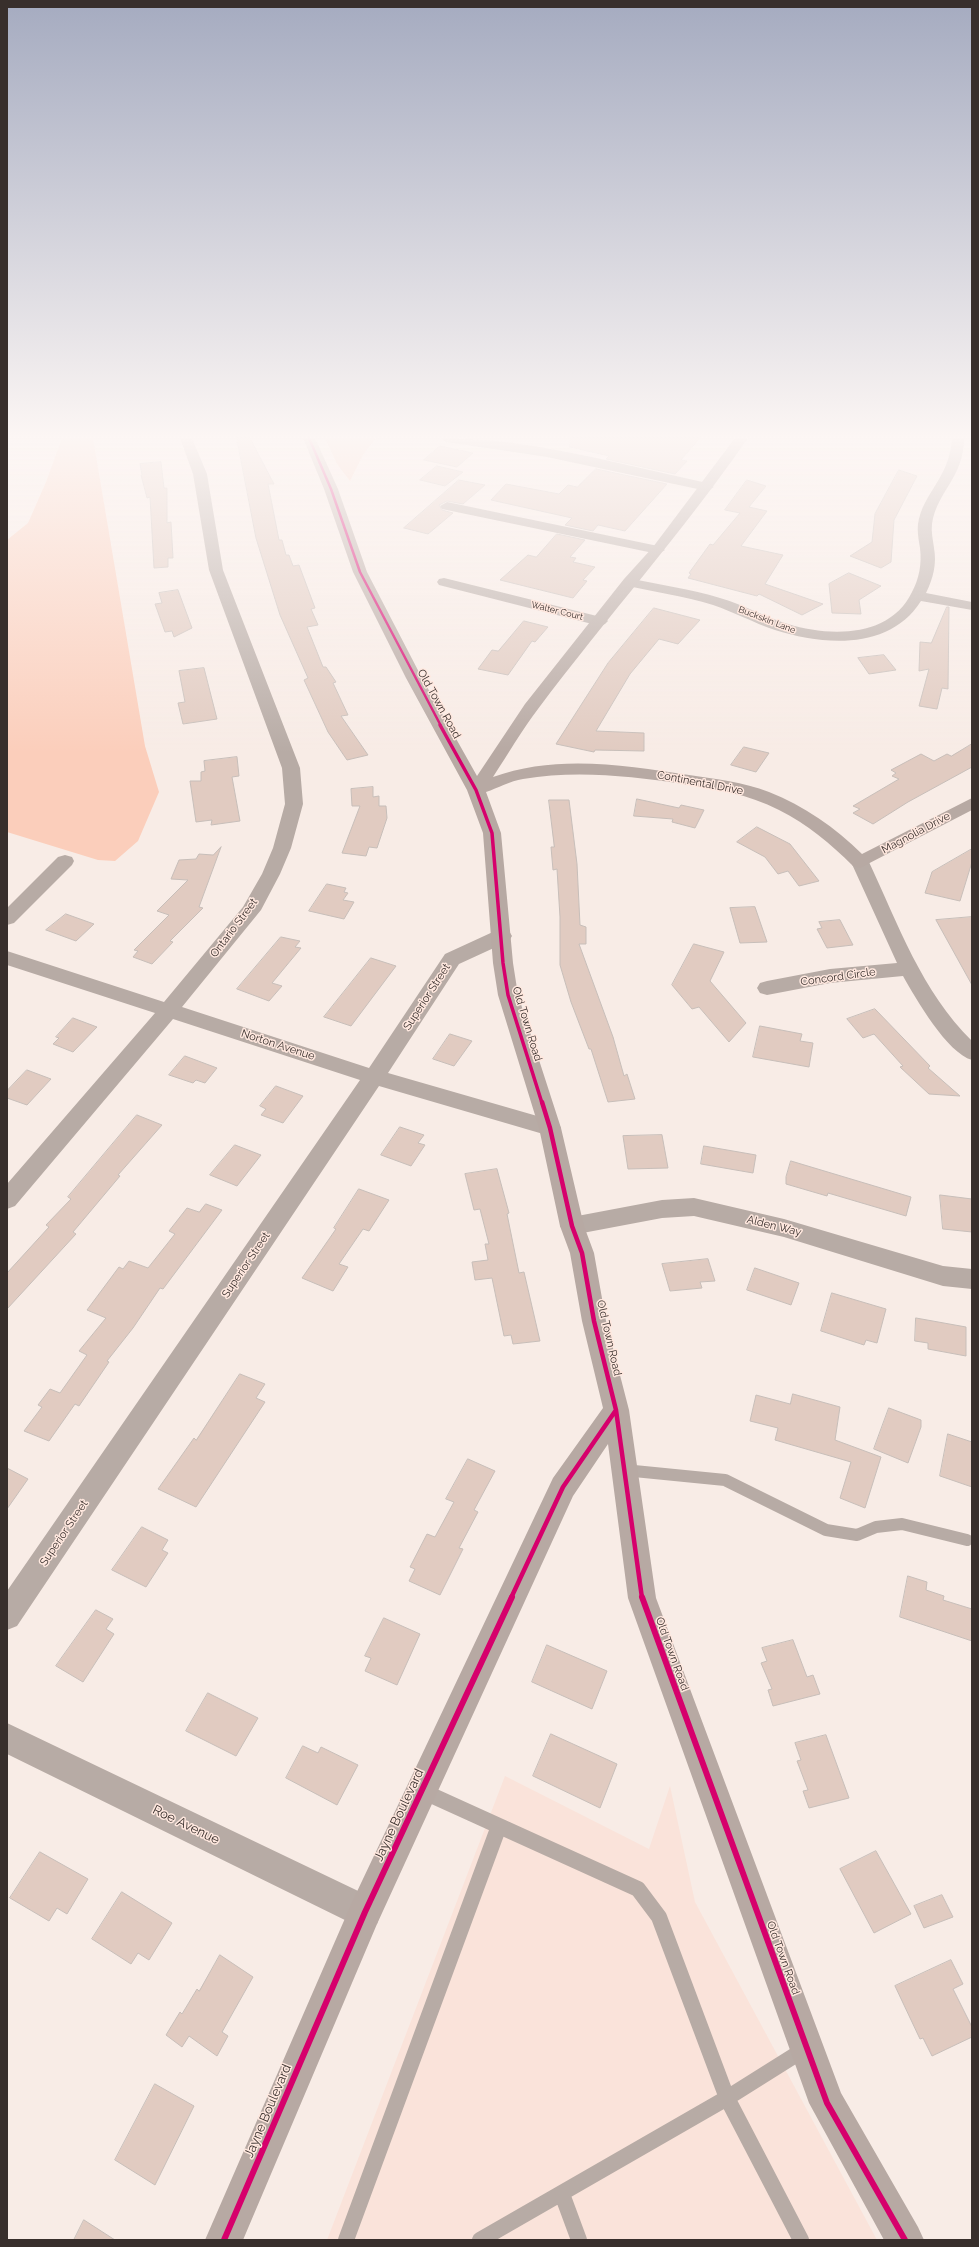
<!DOCTYPE html>
<html>
<head>
<meta charset="utf-8">
<style>
	body { margin:0 }
	#map { position:relative; width:979px; height:2247px; overflow:hidden; background:#f8ece6; font-family:Raleway,sans-serif }
	canvas { display:block }
	.frame { position:absolute; inset:0; border:8px solid #382f2c; pointer-events:none }
</style>
</head>
<body>
<div id="map">
<canvas width="979" height="2247"></canvas>
<div class="frame"></div>
</div>
<script>
const ctx = document.querySelector('canvas').getContext('2d');
ctx.lineJoin = 'round';
function fill(path, color) {
  ctx.fillStyle = color;
  ctx.fill(path, 'evenodd');
}
function strokePath(path, color, width, dash) {
  ctx.strokeStyle = color;
  ctx.lineWidth = width;
  ctx.lineCap = dash ? 'butt' : 'round';
  ctx.setLineDash(dash || []);
  ctx.stroke(path);
}
function write(font, color, halo, rows, align = 'center') {
  ctx.font = font + ' Raleway,sans-serif';
  ctx.lineWidth = 3;
  ctx.setLineDash([]);
  ctx.textBaseline = 'middle';
  ctx.strokeStyle = halo;
  ctx.fillStyle = color;
  for (const [text, x, y, turn = 0] of rows) {
    ctx.save();
    ctx.translate(x, y);
    ctx.rotate((+turn || 0) * Math.PI / 180);
    ctx.textAlign = isNaN(turn) ? turn : align;
    if (halo) ctx.strokeText(text, 0, 0);
    ctx.fillText(text, 0, 0);
    ctx.restore();
  }
}
const built = new Path2D(`
	M505 1776 649 1849 670 1786 695 1902 877 2240H327Z`);
const green = new Path2D(`
	M62 438H93L145 746 159 792 138 841 115 861 98 860 7 832V540L28 523 46 482Z
	M325 438H376L363 455 350 481 337 464Z`);
const building = new Path2D(`
	M237 438H250L274 484H268L279 540H282L286 555H289L293 566 299 565 315 608 311 609 318 625 307 627 323 667H326L336 682 333 683 348 715 341 716 368 755 347 760 328 732 304 680 308 678 280 615 256 538Z
	M571 438H700L681 460 687 461 675 474 606 459 609 456 570 447Z
	M440 446 473 453 457 467 424 460Z
	M161 462 164 488H167V523L171 522 173 558H168V567L154 568 150 497 147 498 141 475H142L140 464Z
	M437 466 463 472 445 486 420 480Z
	M596 469 667 484 625 531 598 525 593 531 565 525 572 518 491 500 506 484 559 494 568 485 577 487Z
	M899 470 917 476 894 520 891 562 881 568 850 556 872 542 875 514Z
	M459 480 485 485 463 504 447 501 439 505 442 510 453 513 428 534 404 528Z
	M747 480 766 486 749 507 767 511 741 546 783 555 765 584 823 604 802 615 759 594 757 596 688 578 691 574 689 573 710 544 713 545 740 513 725 510Z
	M557 534 585 540 570 557 576 558 573 562 595 567 583 580 587 581 573 598 500 580 528 555 536 557Z
	M849 573 881 586 859 600 861 614 832 613 829 584Z
	M178 590 192 628 174 637 172 631 165 632 155 604 162 603 159 593Z
	M947 607H949L948 689 942 688 937 709 919 706 929 669 919 671 920 642 931 643Z
	M654 608 700 620 678 644 659 639 630 674 596 731 644 733V751L595 750 594 752 556 744 608 663Z
	M524 621 548 627 535 642 532 641 508 675 478 669 492 650 498 651Z
	M884 655 896 670 869 674 858 658Z
	M204 668 217 719 183 724 178 703 185 702 179 671Z
	M972 744V767L908 802 873 824 853 813 860 809 853 806 899 779 892 776 896 773 891 770 921 754 934 761 947 754 951 756Z
	M744 747 769 753 756 772 731 765Z
	M237 757 239 776 232 777 240 821 211 825 212 820 196 822 190 781H201V772L205 771 204 761Z
	M373 787V797L379 796V806H386L387 818 377 848 369 847 366 856 342 853 360 806H352L351 789Z
	M637 799 679 808 681 805 704 810 695 828 672 822 673 819 634 816Z
	M549 800H569L577 864 580 925 586 927V944H579L613 1037 624 1076 627 1074 635 1099 608 1102 591 1049H589L571 1002 560 965V917L557 869 553 870 551 847H554Z
	M757 827 790 844 819 881 799 886 788 871 778 874 765 857 737 842Z
	M221 847 199 907 203 908 170 941 173 942 152 964 133 957 138 951 134 950 169 915 157 911 188 880 171 879 179 860 196 859 199 854 213 855Z
	M972 849V862L960 901 925 893 932 872Z
	M327 884 346 888 344 892 348 893 343 900 354 902 344 919 309 911Z
	M755 907 767 942 740 943 730 908Z
	M66 914 94 924 76 941 46 930Z
	M972 917V985L936 920Z
	M840 920 853 945 827 948 817 929 822 928 819 922Z
	M281 937 300 941 295 947 301 948 272 983 282 986 269 1001 237 989Z
	M694 944 724 952 710 981 746 1023 729 1042 699 1007 692 1009 672 985Z
	M371 958 396 966 351 1026 324 1017Z
	M875 1009 930 1066 928 1068 960 1096 929 1094 900 1067 903 1066 874 1034 863 1038 847 1019Z
	M73 1018 97 1027 73 1052 53 1044 59 1038 56 1037Z
	M760 1026 802 1034 800 1041 813 1043 809 1067 753 1057Z
	M450 1034 472 1041 454 1066 433 1059Z
	M185 1056 217 1068 205 1083 196 1080 193 1083 169 1075Z
	M27 1070 51 1079 27 1105 7 1098V1091Z
	M276 1086 303 1096 283 1123 261 1115 266 1109 260 1106Z
	M137 1115 162 1125 118 1175 120 1176 73 1232 76 1234 7 1309V1273L49 1227 46 1225 71 1199 68 1197Z
	M400 1127 424 1135 418 1143 425 1145 411 1166 381 1155Z
	M662 1135 668 1168 628 1169 623 1136Z
	M235 1145 261 1155 237 1186 210 1175Z
	M704 1146 756 1155 753 1173 701 1164Z
	M791 1161 911 1197 906 1216 828 1193 827 1196 786 1184V1177Z
	M497 1169 509 1213 507 1214 519 1273 524 1272 540 1341 513 1344 511 1335 504 1336 492 1278 475 1280 472 1262 488 1260 485 1244H489L480 1209 474 1210 465 1174Z
	M359 1189 389 1200 369 1231 363 1229 339 1264 348 1267 333 1291 302 1278 336 1229 334 1228Z
	M940 1195 972 1199V1232L943 1229Z
	M206 1204 222 1210 163 1289 160 1288 133 1328 107 1361 109 1362 79 1406 75 1404 49 1441 24 1431 42 1407 38 1405 50 1389 60 1393 87 1355 79 1351 106 1318 87 1310 119 1267 123 1269 129 1261 148 1268 175 1234 169 1231 187 1208 199 1212Z
	M708 1259 715 1281 700 1282 702 1288 670 1291 662 1264Z
	M755 1268 799 1283 791 1305 747 1290Z
	M832 1293 886 1309 877 1343 866 1340 864 1345 821 1331Z
	M916 1318 966 1327V1356L928 1349V1343L915 1341Z
	M240 1374 265 1384 256 1398 265 1402 196 1507 158 1489 194 1438 196 1440Z
	M793 1394 840 1407 835 1440 881 1457 865 1508 840 1498 851 1462 775 1440 778 1428 750 1421 756 1395 790 1404Z
	M889 1408 921 1420V1427L908 1463 874 1449Z
	M948 1434 972 1442V1487L940 1476Z
	M468 1459 495 1471 474 1510 478 1512 459 1548 463 1549 440 1595 409 1581 415 1569 410 1567 427 1534 435 1537 454 1502 446 1499Z
	M7 1468 28 1479 7 1509Z
	M142 1527 168 1540 162 1550 168 1553 146 1587 112 1570Z
	M908 1576 927 1582 926 1590 944 1596 943 1600 972 1609V1641L900 1617Z
	M96 1610 113 1619 106 1629 114 1634 83 1682 56 1666Z
	M384 1618 420 1634 397 1685 365 1671 371 1658 365 1656Z
	M793 1640 807 1677 813 1675 820 1694 773 1706 768 1690 772 1689 761 1663 767 1661 762 1648Z
	M547 1645 607 1671 592 1709 532 1682Z
	M208 1693 258 1718 236 1756 186 1731Z
	M551 1734 617 1764 600 1808 533 1776Z
	M826 1735 849 1798 809 1808 803 1791 808 1790 797 1761 801 1760 795 1743Z
	M303 1746 318 1753 321 1747 358 1765 337 1805 286 1778Z
	M876 1851 911 1914 874 1933 840 1869Z
	M40 1852 88 1879 67 1914 57 1908 49 1921 10 1898Z
	M122 1892 172 1923 149 1960 138 1953 131 1964 92 1939Z
	M942 1895 953 1917 924 1928 914 1906Z
	M220 1955 253 1977 222 2032 228 2036 217 2056 189 2036 182 2047 166 2035 180 2012 182 2014 197 1989 199 1991Z
	M951 1960 963 1984 953 1989 972 2027V2037L932 2056 923 2038 920 2039 895 1986Z
	M155 2084 194 2106 155 2185 115 2160Z
	M84 2220 115 2240H74Z`);
const laneFar1 = new Path2D(`
	M624 1470 725 1480 826 1530 857 1535 876 1527 902 1524 967 1540`);
const lane = new Path2D(`
	M422 1791 638 1889 659 1917 727 2098 801 2240
	M562 2194 579 2240
	M346 2240 499 1826
	M480 2240 727 2098 805 2049`);
const street = new Path2D(`
	M180 438H192L207 474 223 570 300 768 303 804 291 848 280 874 261 910 182 1007 369 1068 445 954 495 931 502 930 509 931 512 936 509 941 459 964 388 1073 558 1122 561 1128 558 1134 550 1136 379 1086 17 1626 7 1630V1591L360 1080 173 1019 15 1206 7 1209V1184L155 1013 7 965V951L164 1002 243 907 262 874 273 848 285 804 282 768 209 570 193 474Z
	M440 438C530 438 619 464 707 483L714 487 707 491 547 457 446 442Z
	M952 438H964C964 478 937 491 932 524 931 532 933 540 934 548 937 564 933 579 926 593L972 602V610L921 601C890 650 825 646 775 630 754 623 734 612 713 605 684 596 653 592 624 585L622 582 629 578C659 585 691 589 720 598 744 605 765 617 788 624 830 637 890 638 912 592 919 579 922 564 920 548 919 541 917 532 918 524 923 492 950 478 952 438Z
	M447 502 658 546 665 550 658 554 442 509 440 506Z
	M444 578 605 618 608 621 605 624 600 626 439 585 437 582 439 579Z
	M65 855 72 857 74 861 72 865 14 923 7 925V908L58 857Z
	M860 856 867 858 869 862C898 924 922 992 972 1041V1060C947 1053 916 999 903 976L830 983 767 995 760 993 757 988 760 983 767 981 830 969 897 963 851 862 853 858Z
	M694 1198 784 1219 943 1266 972 1269V1289L943 1286 784 1237 694 1216 662 1218 572 1235 564 1233 560 1226 564 1219 572 1217 662 1200Z
	M7 1723 377 1900 381 1912 377 1924 365 1928 353 1924 7 1754Z`);
const secondary = new Path2D(`
	M303 438H315L338 489 367 572 422 678 477 776 525 704 624 579 653 547 735 438H748C683 532 607 617 538 709 522 730 508 754 493 777 555 754 626 765 689 775 716 779 743 782 769 792 804 806 835 827 862 854L972 798V810L860 868 853 866C831 844 807 824 779 810 748 794 716 789 683 784 630 776 576 770 523 779 510 781 498 788 486 792L501 833 513 963 518 995 561 1128 584 1226 594 1253 606 1321 629 1410 656 1598 841 2093 918 2227 924 2240H884L809 2103 628 1598 608 1444 573 1496 377 1924 243 2240H205L353 1900 553 1478 603 1408 582 1321 570 1253 560 1226 539 1128 498 995 493 963 483 833 467 790 406 678 353 572 324 489Z`);
const cyclewayFar3 = new Path2D(`
	M309 438 331 489 360 572 441 726`);
const cyclewayFar2 = new Path2D(`
	M440 725 476 790 492 833 503 963 508 995 542 1103`);
const cyclewayFar1 = new Path2D(`
	M542 1102 550 1128 572 1226 582 1253 594 1321 616 1410 642 1598
	M511 1598 563 1487 616 1410`);
const cycleway = new Path2D(`
	M642 1597 827 2103 905 2240
	M224 2240 365 1912 512 1597`);
const farStreetnames = [
	["Walter Court",557,611,14],
	["Buckskin Lane",767,620,21]
];
const streetNames = [
	["Old Town Road",439,704,61],
	["Continental Drive",700,783,11],
	["Magnolia Drive",916,833,-28],
	["Ontario Street",234,928,-53],
	["Concord Circle",838,977,-8],
	["Superior Street",427,997,-57],
	["Old Town Road",527,1024,73],
	["Norton Avenue",278,1045,18],
	["Alden Way",774,1226,14],
	["Superior Street",246,1265,-56],
	["Old Town Road",609,1338,77],
	["Superior Street",64,1533,-56],
	["Old Town Road",672,1654,70],
	["Old Town Road",783,1958,70]
];
const nearStreetnames = [
	["Jayne Boulevard",399,1815,-65],
	["Roe Avenue",186,1825,26],
	["Jayne Boulevard",268,2111,-67]
];
fill(built, '#fae3da');
fill(green, '#fbcebb');
fill(building, '#e1cbc1');
strokePath(building, '#c7beb9', 1);
strokePath(laneFar1, '#b7aba5', 12);
strokePath(lane, '#b7aba5', 16);
fill(street, '#b7aba5');
fill(secondary, '#b7a9a3');
strokePath(cyclewayFar3, '#d6006c', 2.5);
strokePath(cyclewayFar2, '#d6006c', 3.5);
strokePath(cyclewayFar1, '#d6006c', 4.5);
strokePath(cycleway, '#d6006c', 6);
const sky = ctx.createLinearGradient(0, 0, 0, 753);
sky.addColorStop(0, '#a5abc0');
sky.addColorStop(0.58, '#fcf6f4');
sky.addColorStop(1, '#fcf6f400');
ctx.fillStyle = sky;
ctx.fillRect(0, 0, 979, 753);
write('9px', '#382f2c', '#ffe8df', farStreetnames);
write('11px', '#382f2c', '#ffe8df', streetNames);
write('13px', '#382f2c', '#ffe8df', nearStreetnames);
</script>
</body>
</html>
